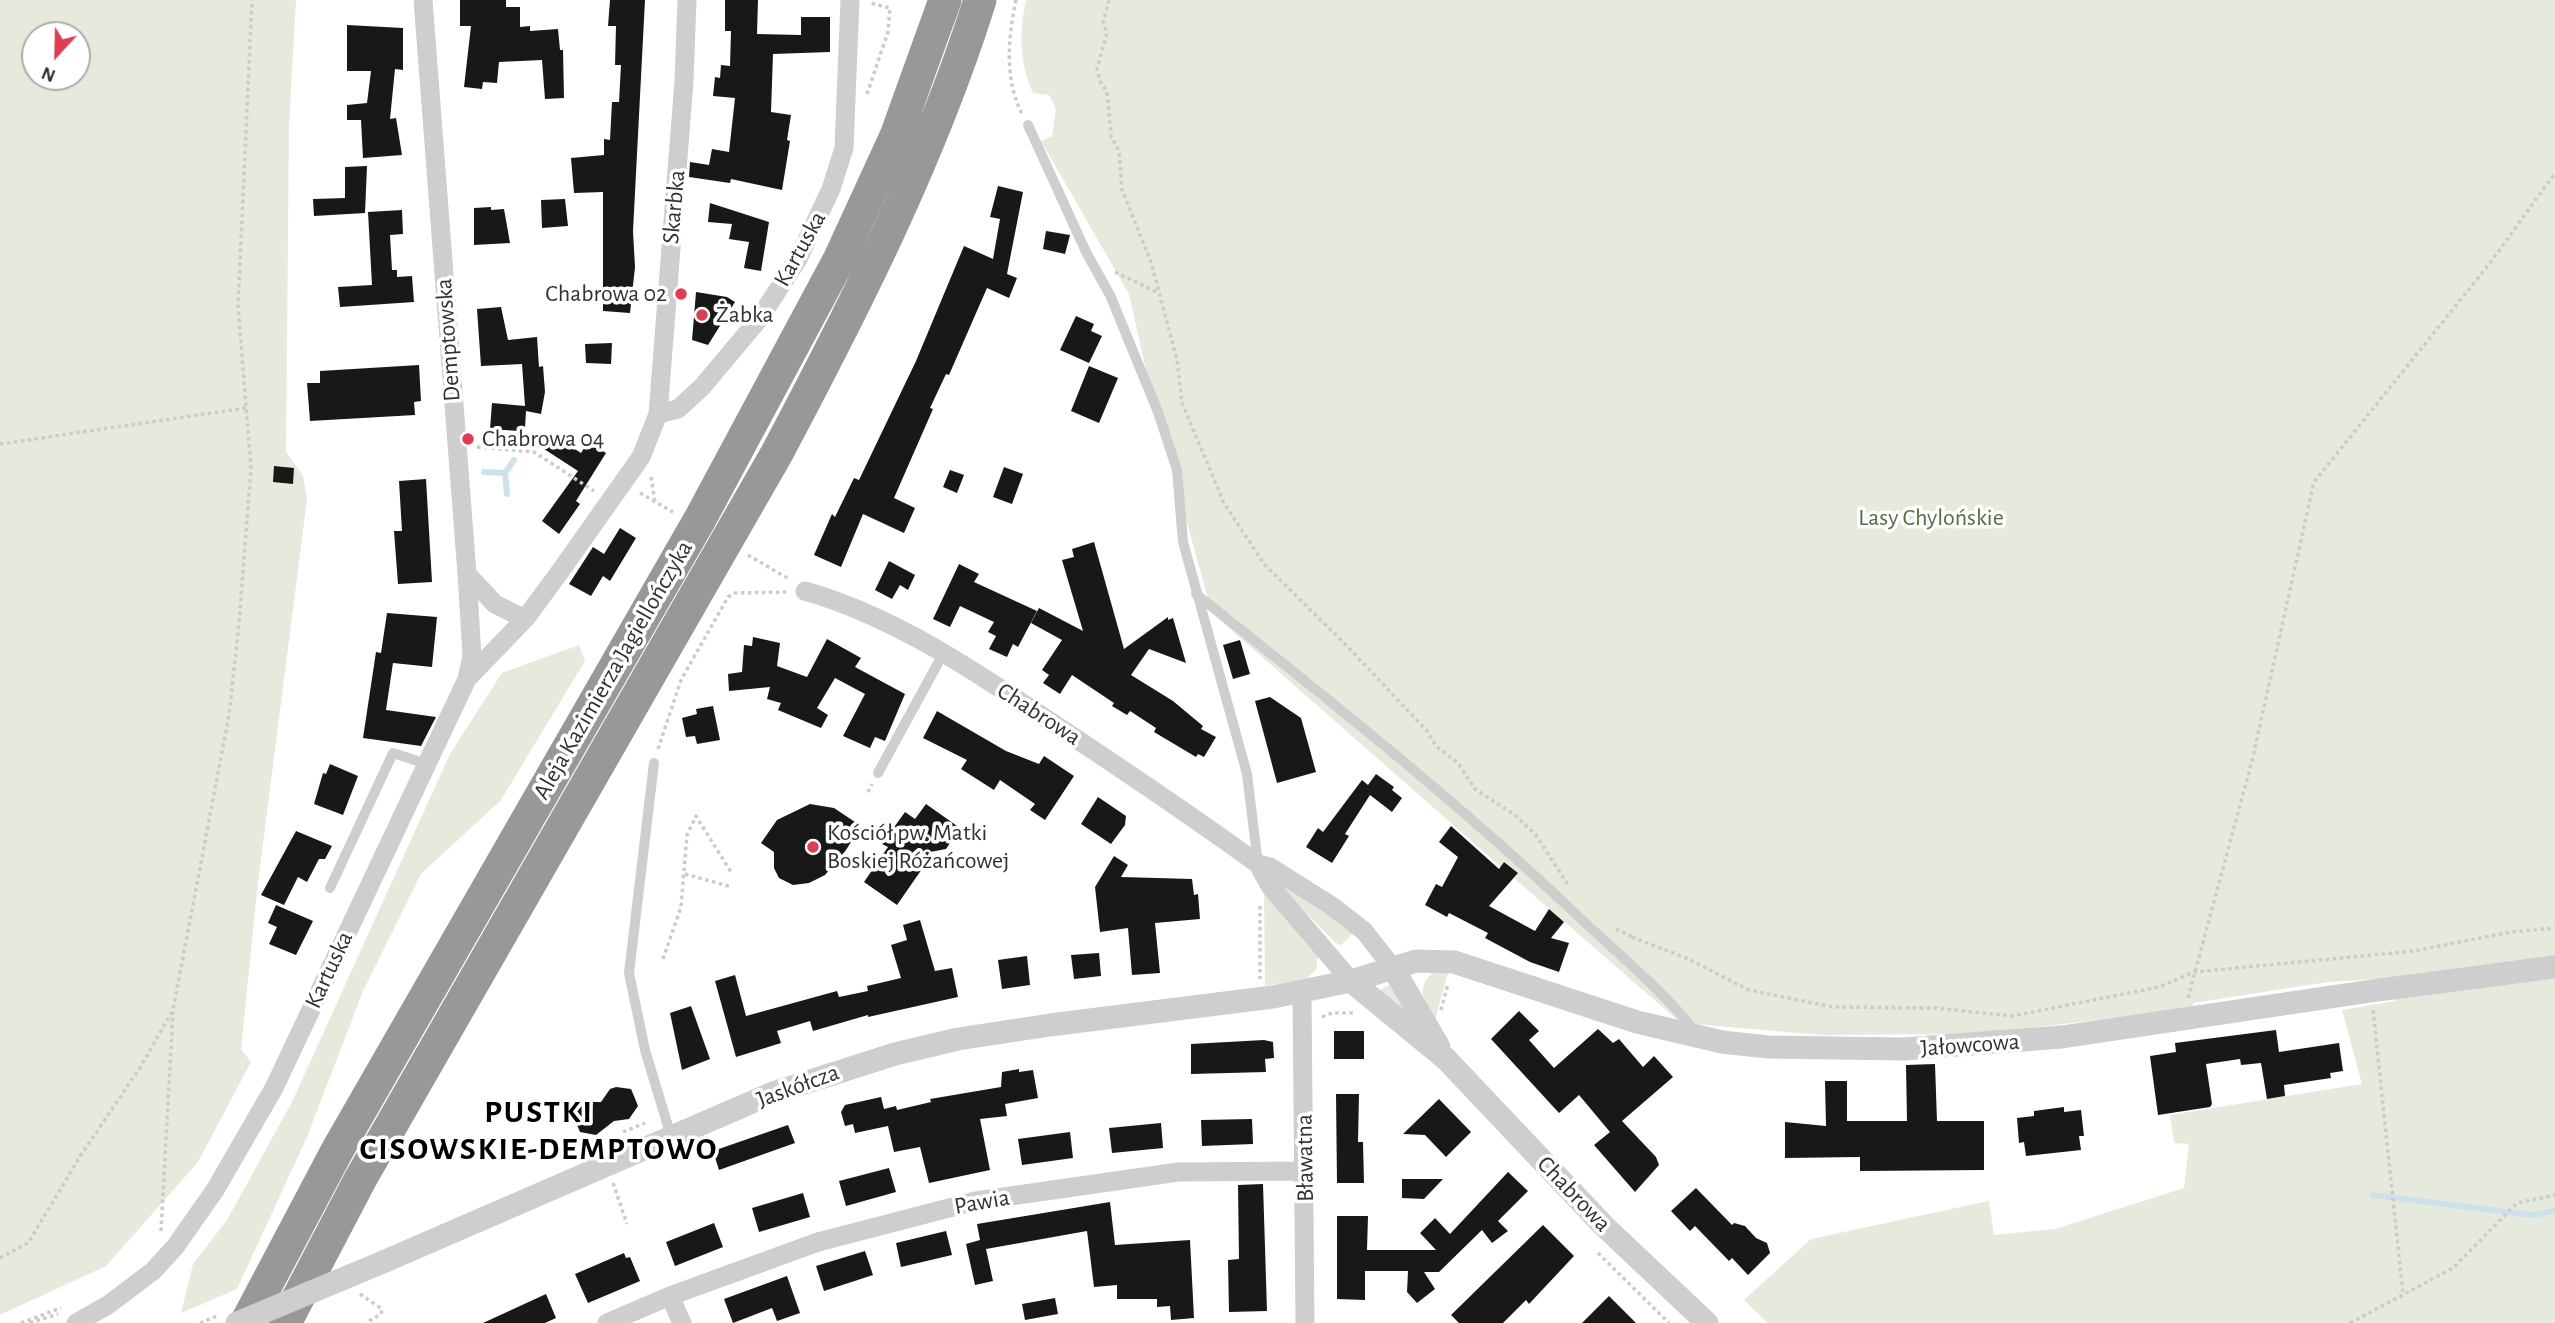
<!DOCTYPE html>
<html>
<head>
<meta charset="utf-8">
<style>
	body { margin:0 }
	#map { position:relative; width:2555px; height:1323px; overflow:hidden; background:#fff; font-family:"Alegreya Sans",sans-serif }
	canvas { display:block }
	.north { position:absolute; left:21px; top:21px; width:70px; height:70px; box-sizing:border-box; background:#fff; border:2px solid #adadad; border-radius:50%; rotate:202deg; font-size:19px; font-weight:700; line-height:28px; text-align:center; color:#313131 }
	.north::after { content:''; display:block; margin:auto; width:24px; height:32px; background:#dd3d55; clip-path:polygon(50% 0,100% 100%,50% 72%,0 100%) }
</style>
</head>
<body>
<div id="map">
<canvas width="2555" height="1323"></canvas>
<div class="north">N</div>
</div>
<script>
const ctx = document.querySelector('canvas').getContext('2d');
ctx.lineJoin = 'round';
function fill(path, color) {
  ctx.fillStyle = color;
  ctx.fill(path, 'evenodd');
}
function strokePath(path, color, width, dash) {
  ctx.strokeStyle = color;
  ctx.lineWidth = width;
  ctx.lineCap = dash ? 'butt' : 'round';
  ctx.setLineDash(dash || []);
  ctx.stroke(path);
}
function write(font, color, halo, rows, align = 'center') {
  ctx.font = font + ' "Alegreya Sans",sans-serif';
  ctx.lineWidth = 7;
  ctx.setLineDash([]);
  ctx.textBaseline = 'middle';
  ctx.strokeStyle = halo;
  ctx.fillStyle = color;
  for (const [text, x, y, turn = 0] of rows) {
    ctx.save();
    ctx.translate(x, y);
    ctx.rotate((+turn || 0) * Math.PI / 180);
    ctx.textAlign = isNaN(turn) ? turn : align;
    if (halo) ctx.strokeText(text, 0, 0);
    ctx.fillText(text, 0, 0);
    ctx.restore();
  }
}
const green = new Path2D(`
	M0 0H296L289 125 286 452 303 476 307 499 257 891 241 1049 251 1062 198 1162 106 1266 0 1315ZM35 35H77V77H35Z
	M1026 0H2555V1323H1768L1744 1300 1811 1239 1989 1201 1994 1235 2055 1229 2184 1188 2189 1144 2174 1143 2170 1115 2362 1084 2342 1010 2395 1001 2392 978 2328 982 2193 1003 2192 1009 1977 1034 1822 1035 1681 1023 1515 879 1518 873 1505 862 1501 867 1212 613 1150 388 1129 294 1041 141 1052 136 1056 109 1049 95 1033 93C1019 62 1019 33 1026 0Z
	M579 645 585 661 501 800 421 874 363 991 307 1137 237 1289 181 1313 193 1264 227 1220 292 1102 450 754 502 673Z
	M1281 884 1348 927 1352 934 1341 945 1337 944 1280 887Z
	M1264 892 1318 956 1316 970 1306 979 1265 986Z
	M1434 972 1448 973 1435 1020C1425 1002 1414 988 1434 972Z
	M1390 985 1419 1027 1379 990Z`);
const stream = new Path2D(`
	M484 472 505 473
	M507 494 505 473 514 460
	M2373 1195 2533 1215 2555 1211`);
const building = new Path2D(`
	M460 0H506V7H520V27L530 26V31L558 29 560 50H563L564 98 545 99 542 60 499 62 497 83 483 82 482 89 464 87 471 26H460Z
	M610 0H645L633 231 635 267 630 313 603 311V192L574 193 571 158 604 155V139L610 140 612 102H619L621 65H615L616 26H608Z
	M725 0H758L757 34 801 35V17H830V52L773 54 771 112 791 115 787 140 790 141 782 190 731 179 730 183 689 177 690 162 709 165 712 149 729 152 735 98 713 96 715 77 720 78 721 65 730 66 731 31H725Z
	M347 25 403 28V70L395 69 390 119 396 118 402 155 363 158 361 120H347V105L367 103 371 71H347Z
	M367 166 365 213 314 216 313 199 345 198V167Z
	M998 186 1023 192 1007 274 1017 278 1009 298 987 288 949 375 946 374 930 408 933 409 894 498 915 508 904 533 863 514 841 567 814 555 832 514 835 517 854 478 859 480 916 361 964 246 993 259 1000 219 990 217Z
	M565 199 568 226 542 228 541 200Z
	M710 203 769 222 761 271 744 268 749 242 729 239 732 224 708 222Z
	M491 207V210L504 209 510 243 474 245V208Z
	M402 210 403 234 390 235 392 270H397V277L412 276 414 302 340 307 338 287 372 285 368 212Z
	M1046 231 1070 235 1065 254 1043 249Z
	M696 292 727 297 735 302 708 345 692 340Z
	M501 307 508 340 537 337 539 367 543 366 545 392 541 414 526 411 525 428 519 427V431L490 429 492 403 525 406 522 364 481 366 477 309Z
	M1076 316 1094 324 1091 331 1102 336 1089 363 1060 350Z
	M612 343 611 364 586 363 585 344Z
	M419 365 421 401 414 402 415 415 310 421 307 383H320V371Z
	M1089 366 1118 378 1099 423 1071 411Z
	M586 445H593L606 453 576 501 580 504 559 534 542 521 578 471 541 447 570 446 581 453Z
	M274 466 294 468 293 484 273 482Z
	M1004 467 1023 474 1012 504 993 497Z
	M950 470 964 475 957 493 943 487Z
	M426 479 432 582 398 584 394 531H402L399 481Z
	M620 528 636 538 610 581 603 576 591 596 569 584 593 547 604 554Z
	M1094 542 1124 649 1168 617V620L1173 618 1186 663 1149 649 1131 675 1173 701 1203 726 1201 729 1216 737 1204 757 1198 754 1196 757 1154 732 1156 728 1130 711 1127 715 1112 706 1114 703 1072 675 1060 694 1043 683 1049 675 1042 670 1062 640 1031 623 1039 608 1083 631 1062 560 1074 557 1072 549Z
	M889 561 915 575 908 590 900 585 892 599 875 590Z
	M959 564 979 574 974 582 1037 611 1018 647 1013 644 1007 657 989 649 996 636 988 632 994 622 960 606 950 627 933 619Z
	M387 613 437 617 432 667 393 663 386 710 436 717 421 746 363 738 376 652 381 653Z
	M753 637 780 643 777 666 807 677 827 639 861 658 855 667 905 694 885 741 875 737 870 748 843 736 865 694 835 678 817 708 828 715 821 728 778 710 781 703 767 699 770 687 729 691 728 674 742 672 744 645 752 646Z
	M1240 640 1250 674 1233 679 1223 645Z
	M1270 697 1301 718 1316 772 1277 783 1255 701Z
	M713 706 720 740 697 744 695 736 686 737 682 718 697 714 696 709Z
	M937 711 1006 751 1039 764 1044 756 1074 776 1045 820 1030 810 1035 804 1000 780 994 790 961 769 967 760 923 738Z
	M330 764 358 776 343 815 314 804 323 773 326 774Z
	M1376 774 1394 787 1392 790 1402 798 1392 812 1370 795 1345 834 1349 836 1332 863 1306 847 1318 828 1323 832 1362 780 1368 785Z
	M1098 797 1126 816 1125 825 1111 844 1081 824Z
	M810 804 834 808 861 826 846 850 825 875 809 883 793 885 779 878 774 868V852L761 843 777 820Z
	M926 804 960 828 946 849 930 852 931 856 897 905 864 882 888 847 882 844 905 812 915 819Z
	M1451 826 1499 869 1504 862 1518 873 1489 906 1535 931 1549 909 1564 922 1551 938 1569 943 1559 972 1530 962 1485 938 1488 933 1449 913 1447 917 1425 905 1436 884 1442 887 1458 857 1439 842Z
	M296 831 332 846 325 859H319L307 882 298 877 284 905 261 895Z
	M1114 856 1128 865 1121 877 1192 879 1194 895 1198 894 1200 919 1155 923 1160 973 1132 975 1128 928 1100 932 1095 887Z
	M276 905 313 921 296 955 269 944 277 927 268 923Z
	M920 920 935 971 952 968 958 997 868 1017V1015L813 1031 810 1021 777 1031 781 1043 736 1057 715 981 735 975 746 1016 837 991 839 997 868 991 867 986 901 978 891 945 907 940 903 925Z
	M1099 953 1101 976 1074 979 1071 955Z
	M1027 956 1030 985 1002 989 998 960Z
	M691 1006 710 1059 682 1070 670 1013Z
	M1519 1011 1539 1031 1529 1040 1554 1068 1598 1029 1613 1043 1619 1039 1643 1067 1654 1056 1673 1077 1622 1121 1656 1157 1659 1165 1635 1192 1594 1145 1610 1132 1579 1095 1559 1113 1491 1039Z
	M2276 1030 2279 1052 2339 1043 2343 1071 2330 1073 2331 1078 2284 1085 2285 1096 2267 1099 2261 1063 2241 1065 2240 1059 2206 1064 2212 1104 2210 1107 2158 1115 2150 1056 2176 1052 2175 1043Z
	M1334 1031H1364V1059H1334Z
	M1264 1040 1273 1042 1274 1058 1265 1059 1266 1072 1191 1074V1044Z
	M1935 1064 1937 1121H1984V1170L1860 1171V1157L1785 1158V1122L1826 1126 1825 1081H1847V1121H1907L1906 1065Z
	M1019 1069V1072L1033 1070 1038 1098 1005 1104 1007 1116 980 1119 990 1170 929 1183 920 1147 894 1152 888 1126 855 1133 853 1124 845 1126 841 1112 845 1105 881 1097 884 1109 896 1106 897 1110 931 1102 930 1099 1001 1087 1002 1072Z
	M616 1087 631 1089 634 1096 638 1106 629 1119 614 1121 596 1135 580 1132 573 1115 583 1102H601L610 1089Z
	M1336 1094H1359L1358 1142H1363L1364 1183H1337Z
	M1439 1099 1471 1132 1446 1157 1425 1135 1403 1134Z
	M2064 1107V1112L2081 1110 2084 1136H2079L2081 1150 2026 1156 2024 1142 2019 1143 2017 1118 2034 1116V1111Z
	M1252 1119 1253 1144 1202 1146 1201 1120Z
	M1161 1123 1163 1148 1112 1153 1109 1128Z
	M788 1125 795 1143 719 1170 713 1151Z
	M1070 1132 1073 1158 1022 1165 1018 1139Z
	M889 1168 896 1192 846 1206 839 1181Z
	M1508 1172 1528 1191 1498 1221 1508 1231 1492 1243 1482 1230 1439 1272H1424L1435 1289 1417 1303 1407 1292 1408 1271H1365V1300L1337 1299V1216H1368L1367 1250H1436L1420 1233 1435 1218 1450 1234Z
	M1402 1179H1443L1424 1199 1402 1198Z
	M1263 1184 1267 1311 1229 1312 1228 1260 1239 1259 1238 1185Z
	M1696 1188 1732 1225 1734 1223 1745 1226 1756 1238 1767 1243 1770 1253 1748 1275 1732 1258 1729 1261 1695 1226 1690 1231 1671 1211Z
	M803 1193 810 1217 759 1232 752 1208Z
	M1110 1202 1115 1245 1190 1240 1194 1318 1171 1320 1170 1306 1157 1307V1299H1117V1285L1094 1287 1087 1231 986 1249 993 1281 975 1285 966 1244 980 1240 977 1224Z
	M714 1223 723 1247 675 1266 666 1242Z
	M1543 1225 1574 1256 1529 1304 1526 1300 1503 1323H1459L1451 1315Z
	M946 1231 952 1255 901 1267 896 1243Z
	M865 1251 873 1275 824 1291 816 1266Z
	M624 1253 626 1258 630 1257 640 1281 588 1303 575 1274Z
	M787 1276 800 1313 777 1321 772 1308 733 1323 724 1299Z
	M546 1294 556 1318 545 1323H483Z
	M1609 1296 1636 1323H1582Z
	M1055 1298 1058 1314 1025 1320 1022 1304Z`);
const path = new Path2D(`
	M1016 0C1008 39 1004 77 1022 114
	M1109 0 1103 23 1107 33 1097 69 1101 84 1107 91 1111 136 1119 151 1122 190 1151 262 1177 360 1182 403 1224 503 1264 564 1346 645 1427 731 1436 746 1458 763 1475 789 1515 815 1536 835 1568 885
	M867 94 888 32 890 8 870 3
	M1115 272 1159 293
	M0 444 246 408
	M477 447 534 452 594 491
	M651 477 655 502
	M640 493 673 512
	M748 555 789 579
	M658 749 681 680 728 597 735 593 786 592
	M868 792 872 784
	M685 874 732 887
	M1260 906V979
	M1616 929 1633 937
	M1632 937 1686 958 1749 990 1833 1007 1936 1008 2012 1016 2159 987 2194 972 2414 951 2511 932 2555 928
	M663 959 681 907 687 835 696 816 731 872
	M2188 998 2252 761 2314 482 2490 263 2555 173
	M1441 1010 1448 984
	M2373 1010 2403 1294
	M1322 1017 1332 1013H1356
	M623 1132 645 1123
	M613 1183 627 1224
	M161 1231 173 1012
	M1598 1253 1669 1323
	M0 1258 28 1243 81 1155 141 1066 173 1010 229 715 239 623 251 468 238 306 252 0
	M360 1294 382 1309 381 1314 366 1323
	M21 1323 61 1308
	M30 1323 58 1314
	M2350 1323 2453 1268 2517 1203 2555 1195`);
const service = new Path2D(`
	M1028 125 1087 254 1110 295 1158 412 1177 470 1183 542 1247 774 1258 864
	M1196 594C1327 698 1457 801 1578 916 1618 954 1660 988 1695 1031
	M654 763 629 973 645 1050 671 1136
	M878 773 943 654
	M330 888 393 753 427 764`);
const minor = new Path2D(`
	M423 0 467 574 472 656 467 679
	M658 414 678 409 702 387 759 319 798 259 831 189 844 148 850 0
	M467 574 495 604 525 619
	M805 591C893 616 973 670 1048 720 1119 767 1189 814 1258 864L1270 867 1332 906 1364 931 1393 968
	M1258 864 1270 886 1351 981
	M1302 992 1305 1323
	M670 1296 682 1323
	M76 1323 108 1305 153 1271 175 1247 215 1190 274 1088 467 679 525 619 559 573 641 457 658 414 684 81 687 0
	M607 1323 670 1296 818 1242 976 1201 1178 1172 1306 1171`);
const tertiary = new Path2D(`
	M1393 968 1439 1047
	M1351 981 1446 1059 1604 1226 1707 1323
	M383 1262 773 1093 895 1054 958 1039 1050 1025 1273 997 1351 981 1416 961 1454 962 1637 1022 1722 1042 1768 1047 1904 1049 2062 1037 2371 991 2555 967`);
const motorway = new Path2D(`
	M246 1323 338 1149 700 519 840 258 896 136 945 0
	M285 1323 361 1178 777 453C855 306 930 159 980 0`);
const pathBridge = new Path2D(`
	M200 1323 217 1316`);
const tertiaryBridge = new Path2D(`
	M237 1323 383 1262`);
const markers = [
	[681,294,7,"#dd3d55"],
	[702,315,7,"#dd3d55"],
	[468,439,7,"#dd3d55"],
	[813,847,7,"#dd3d55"]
];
const streetNames = [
	["Skarbka",674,207,-85],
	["Kartuska",800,249,-61],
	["Demptowska",448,340,-94],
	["Aleja Kazimierza Jagiellończyka",613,670,-60],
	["Chabrowa",1039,714,33],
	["Kartuska",329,970,-65],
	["Jałowcowa",1970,1045,-4],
	["Jaskółcza",798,1086,-20],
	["Bławatna",1305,1158,-91],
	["Chabrowa",1574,1194,46],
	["Pawia",982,1202,-10]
];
const poiNames = [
	["Chabrowa 02",667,294,"right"],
	["Żabka",716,315],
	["Chabrowa 04",482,439],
	["Kościół pw. Matki",827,833],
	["Boskiej Różańcowej",827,861]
];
const parkNames = [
	["Lasy Chylońskie",1931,518]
];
const districtNames = [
	["PUSTKI",539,1112],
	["CISOWSKIE-DEMPTOWO",539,1149]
];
fill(green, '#e5eadd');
strokePath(stream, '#cde2eb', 6);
fill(building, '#181818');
strokePath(path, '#cbcbcb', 3.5, [3.5, 3.5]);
strokePath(service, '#cecece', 10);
strokePath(minor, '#cecece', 19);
strokePath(tertiary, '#cecece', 23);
strokePath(motorway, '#989898', 33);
strokePath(pathBridge, '#cbcbcb', 3.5, [3.5, 3.5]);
strokePath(tertiaryBridge, '#cecece', 23);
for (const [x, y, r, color] of markers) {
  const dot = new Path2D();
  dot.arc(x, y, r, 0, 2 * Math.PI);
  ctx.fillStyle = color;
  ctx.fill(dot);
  strokePath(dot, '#fff', 2.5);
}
write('24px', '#313131', '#fff', streetNames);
write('24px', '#313131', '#fff', poiNames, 'left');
write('24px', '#576b40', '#fff', parkNames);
ctx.letterSpacing = '2px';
write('bold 32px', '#000', '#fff', districtNames);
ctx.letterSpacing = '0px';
</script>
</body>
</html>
